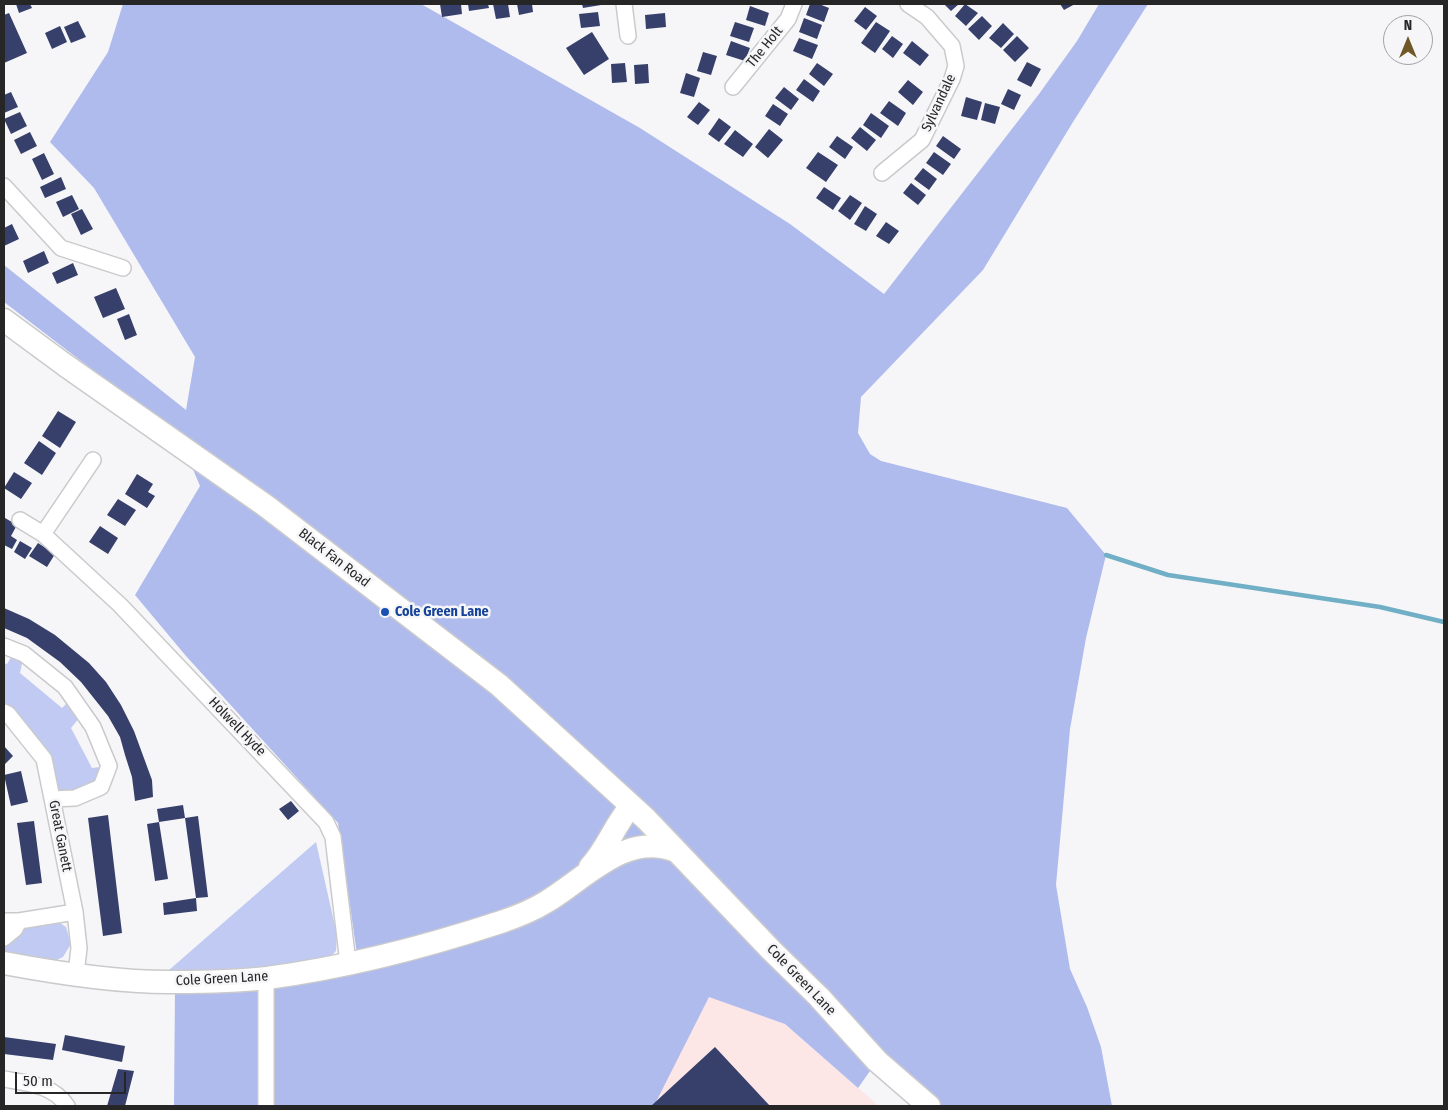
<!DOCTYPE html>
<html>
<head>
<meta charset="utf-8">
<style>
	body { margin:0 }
	#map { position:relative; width:1448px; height:1110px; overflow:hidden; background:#f6f6f8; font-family:"Fira Sans Condensed",sans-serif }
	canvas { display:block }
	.frame { position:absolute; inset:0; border:5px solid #262627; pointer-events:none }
	.north { position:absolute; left:1383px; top:15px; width:50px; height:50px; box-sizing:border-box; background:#f6f6f8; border:1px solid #a3a3a4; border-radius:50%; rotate:0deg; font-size:14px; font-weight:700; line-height:20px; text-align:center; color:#262627 }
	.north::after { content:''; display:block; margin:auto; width:18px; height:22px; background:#705728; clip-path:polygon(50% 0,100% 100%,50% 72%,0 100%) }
	.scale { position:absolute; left:15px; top:1072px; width:111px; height:22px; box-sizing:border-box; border:2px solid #262627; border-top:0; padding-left:6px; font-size:15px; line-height:18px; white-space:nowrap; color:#262627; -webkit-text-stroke:4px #f6f6f8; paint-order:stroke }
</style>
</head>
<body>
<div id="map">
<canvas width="1448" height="1110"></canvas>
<div class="frame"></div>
<div class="north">N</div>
<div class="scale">50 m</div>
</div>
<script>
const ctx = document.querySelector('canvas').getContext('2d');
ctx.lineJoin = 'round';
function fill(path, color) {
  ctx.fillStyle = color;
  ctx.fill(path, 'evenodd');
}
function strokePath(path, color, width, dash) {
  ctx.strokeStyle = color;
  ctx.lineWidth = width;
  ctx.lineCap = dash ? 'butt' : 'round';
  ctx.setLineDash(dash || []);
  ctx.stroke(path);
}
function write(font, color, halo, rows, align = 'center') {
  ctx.font = font + ' "Fira Sans Condensed",sans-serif';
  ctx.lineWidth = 5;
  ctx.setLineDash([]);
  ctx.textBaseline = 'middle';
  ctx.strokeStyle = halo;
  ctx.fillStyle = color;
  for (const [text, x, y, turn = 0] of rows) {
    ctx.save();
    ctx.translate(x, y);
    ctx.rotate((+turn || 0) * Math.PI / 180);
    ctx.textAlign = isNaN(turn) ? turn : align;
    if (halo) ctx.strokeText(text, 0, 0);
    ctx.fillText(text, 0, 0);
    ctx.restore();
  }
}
const industrial = new Path2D(`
	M709 996 785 1024 879 1106H654Z`);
const green = new Path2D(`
	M15 651 24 654 20 673 62 708 72 698 83 713 71 728 92 768 109 766 101 787 52 799 44 759 4 712V663L7 664Z
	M316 842 337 935 336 951 329 958C277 966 222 976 169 970Z
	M54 919 66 927 71 944 63 957 52 962 4 952V925Z`);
const forest = new Path2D(`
	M123 4H421L640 128 790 224 884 294 1039 94 1077 41 1099 4H1148L1073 122 983 270 861 397 858 433 870 454 881 461 1067 508 1106 555 1086 638 1070 729 1056 885 1070 969 1087 1007 1101 1047 1112 1106H930L877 1061 858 1088 785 1024 709 997 654 1106H174L175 988 359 968 338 823 186 656 135 595 200 486 179 436 4 302V265L186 410 195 357 94 188 50 142 108 52Z`);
const stream = new Path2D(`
	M1106 555 1168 575 1380 607 1444 622`);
const building = new Path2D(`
	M16 4H30L32 8 19 13Z
	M440 4H461L462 14 442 17Z
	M468 4H488L489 8 469 11Z
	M493 4H508L510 17 496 19Z
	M517 4H532L533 12 519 15Z
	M582 4H601V5L583 8Z
	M810 4H819L829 8 824 22 806 15Z
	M944 4H959L951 11Z
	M965 4 978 13 966 26 955 16Z
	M1060 4H1075L1064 10Z
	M750 6 769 13 765 26 746 20Z
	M865 7 877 16 866 30 854 21Z
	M598 12 600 26 581 28 579 14Z
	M9 13 27 53 4 63V15Z
	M665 13 666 27 646 29 645 15Z
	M982 16 992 26 979 40 968 29Z
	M804 18 822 25 817 39 799 32Z
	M78 21 86 37 71 43 64 27Z
	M735 22 754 28 749 42 730 36Z
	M876 22 890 31 875 53 861 43Z
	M1003 23 1014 34 1001 48 989 38Z
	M60 26 67 42 52 49 45 33Z
	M592 32 609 59 584 75 566 48Z
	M892 36 903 44 893 58 882 49Z
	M1017 36 1029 48 1015 62 1003 50Z
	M799 38 818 45 812 59 793 51Z
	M731 41 750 48 745 61 726 55Z
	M912 41 929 55 920 66 903 53Z
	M703 52 717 56 711 75 697 71Z
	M1027 62 1041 69 1031 87 1017 80Z
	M625 63 627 82 612 83 611 64Z
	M817 63 833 74 824 86 809 74Z
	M648 64 649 83 635 84 634 65Z
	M686 73 700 78 694 97 680 93Z
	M804 79 820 91 813 102 796 90Z
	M908 80 923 92 913 105 898 92Z
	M784 87 799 99 791 110 775 98Z
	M1008 89 1021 95 1014 110 1001 104Z
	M11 92 18 107 4 113V95Z
	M966 97 982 102 977 120 961 116Z
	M889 101 906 113 898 126 880 113Z
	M699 102 710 110 698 125 687 117Z
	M985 103 1000 107 995 124 981 120Z
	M773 104 788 114 780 126 765 116Z
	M20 112 27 126 11 134 4 119Z
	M871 113 889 126 881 138 863 125Z
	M719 118 731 127 719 142 708 134Z
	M860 127 876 140 867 151 851 138Z
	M769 129 783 140 768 158 755 147Z
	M735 130 753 144 743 157 724 144Z
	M30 132 37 146 21 154 14 140Z
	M837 136 853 147 845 159 829 147Z
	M943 136 961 149 954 159 936 146Z
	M818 152 838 165 826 182 806 168Z
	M934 152 951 164 943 175 926 163Z
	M44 153 54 174 42 180 32 159Z
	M923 168 937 179 929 190 914 179Z
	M61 177 66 189 45 198 40 187Z
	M911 183 926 195 918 205 903 193Z
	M824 187 841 198 833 210 816 198Z
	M72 195 79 209 63 217 56 202Z
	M850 195 862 203 850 220 838 211Z
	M865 206 877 214 866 231 854 224Z
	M82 209 93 229 81 235 71 214Z
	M886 222 899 231 889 244 876 236Z
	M12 224 19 239 4 246V228Z
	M44 251 49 263 28 273 23 261Z
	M73 263 78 275 57 284 52 273Z
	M116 288 125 309 103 318 94 297Z
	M129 314 137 335 125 340 117 319Z
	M58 411 76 422 60 448 42 436Z
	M39 441 56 453 42 475 24 463Z
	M14 472 32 483 21 499 4 488Z
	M137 474 153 484 148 492 155 496 147 508 125 494Z
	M118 499 136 510 125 526 107 515Z
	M5 518 17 525 11 536 17 540 12 549 4 545Z
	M100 526 118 538 108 554 89 542Z
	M20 541 32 548 25 559 14 552Z
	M38 543 55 554 47 567 29 556Z
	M4 608 29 619 55 635 89 663 106 682 121 705 134 731 152 780 153 797 135 801 132 777 125 755 120 737 108 716 81 682 60 662 27 638 4 628Z
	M4 746 13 756 4 765Z
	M21 771 28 802 11 806 4 775Z
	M291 801 299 811 288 820 279 809Z
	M183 805 185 818 159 822 157 809Z
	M108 815 122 933 103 936 88 818Z
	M198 816 208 897 196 898 197 911 164 915 163 903 196 898 185 818Z
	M34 821 42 883 26 885 17 823Z
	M159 822 168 879 155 881 147 824Z
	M65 1035 125 1046 122 1062 62 1050Z
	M4 1037 56 1044 53 1060 4 1054Z
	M715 1047 770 1106H651Z
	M118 1069 134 1071 125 1106H107Z`);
const street = new Path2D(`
	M624 4 628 36
	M733 87 788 19 794 4
	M882 173 922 140 952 79 956 66 952 46 927 17 908 4
	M4 186 61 248 123 268
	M20 520 43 534 120 605 326 822 333 837 348 963
	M43 534 93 460
	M4 646 24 654 65 687 93 727 109 766 101 787 75 798 52 799
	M4 712 8 714 44 759 75 912 79 948 76 974
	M4 921H19L75 912
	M4 938 15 929 19 921
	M266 978V1106
	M4 1079C27 1083 54 1085 67 1106`);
const secondary = new Path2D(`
	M4 320 65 365 266 506 499 685 646 819 771 950 819 997 877 1061 929 1106
	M590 867C607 849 615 824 631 806
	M4 963C57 973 122 983 176 982 204 982 239 981 267 978 343 968 428 946 501 922 516 917 533 910 546 902 586 878 626 831 676 851`);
const markers = [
	[385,612,5,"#1a4fb4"]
];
const streetNames = [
	["The Holt",765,47,-51],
	["Sylvandale",939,103,-65],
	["Black Fan Road",334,558,38],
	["Holwell Hyde",237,727,46],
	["Great Ganett",60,836,79],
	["Cole Green Lane",222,979,-3],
	["Cole Green Lane",801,980,46]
];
const transitNames = [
	["Cole Green Lane",395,612]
];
fill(industrial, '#fce6e6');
fill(green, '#c0caf2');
fill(forest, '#afbbed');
strokePath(stream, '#70afc5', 4.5);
fill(building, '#37406a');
strokePath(street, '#cacacc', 18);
strokePath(secondary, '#cacacc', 25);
strokePath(street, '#fff', 15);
strokePath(secondary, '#fff', 22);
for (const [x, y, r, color] of markers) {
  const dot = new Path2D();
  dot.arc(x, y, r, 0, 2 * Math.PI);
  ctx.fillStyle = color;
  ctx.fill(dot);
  strokePath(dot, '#f6f6f8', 2);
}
write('14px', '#262627', '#f6f6f8', streetNames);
write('bold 14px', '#164399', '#f6f6f8', transitNames, 'left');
</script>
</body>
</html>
